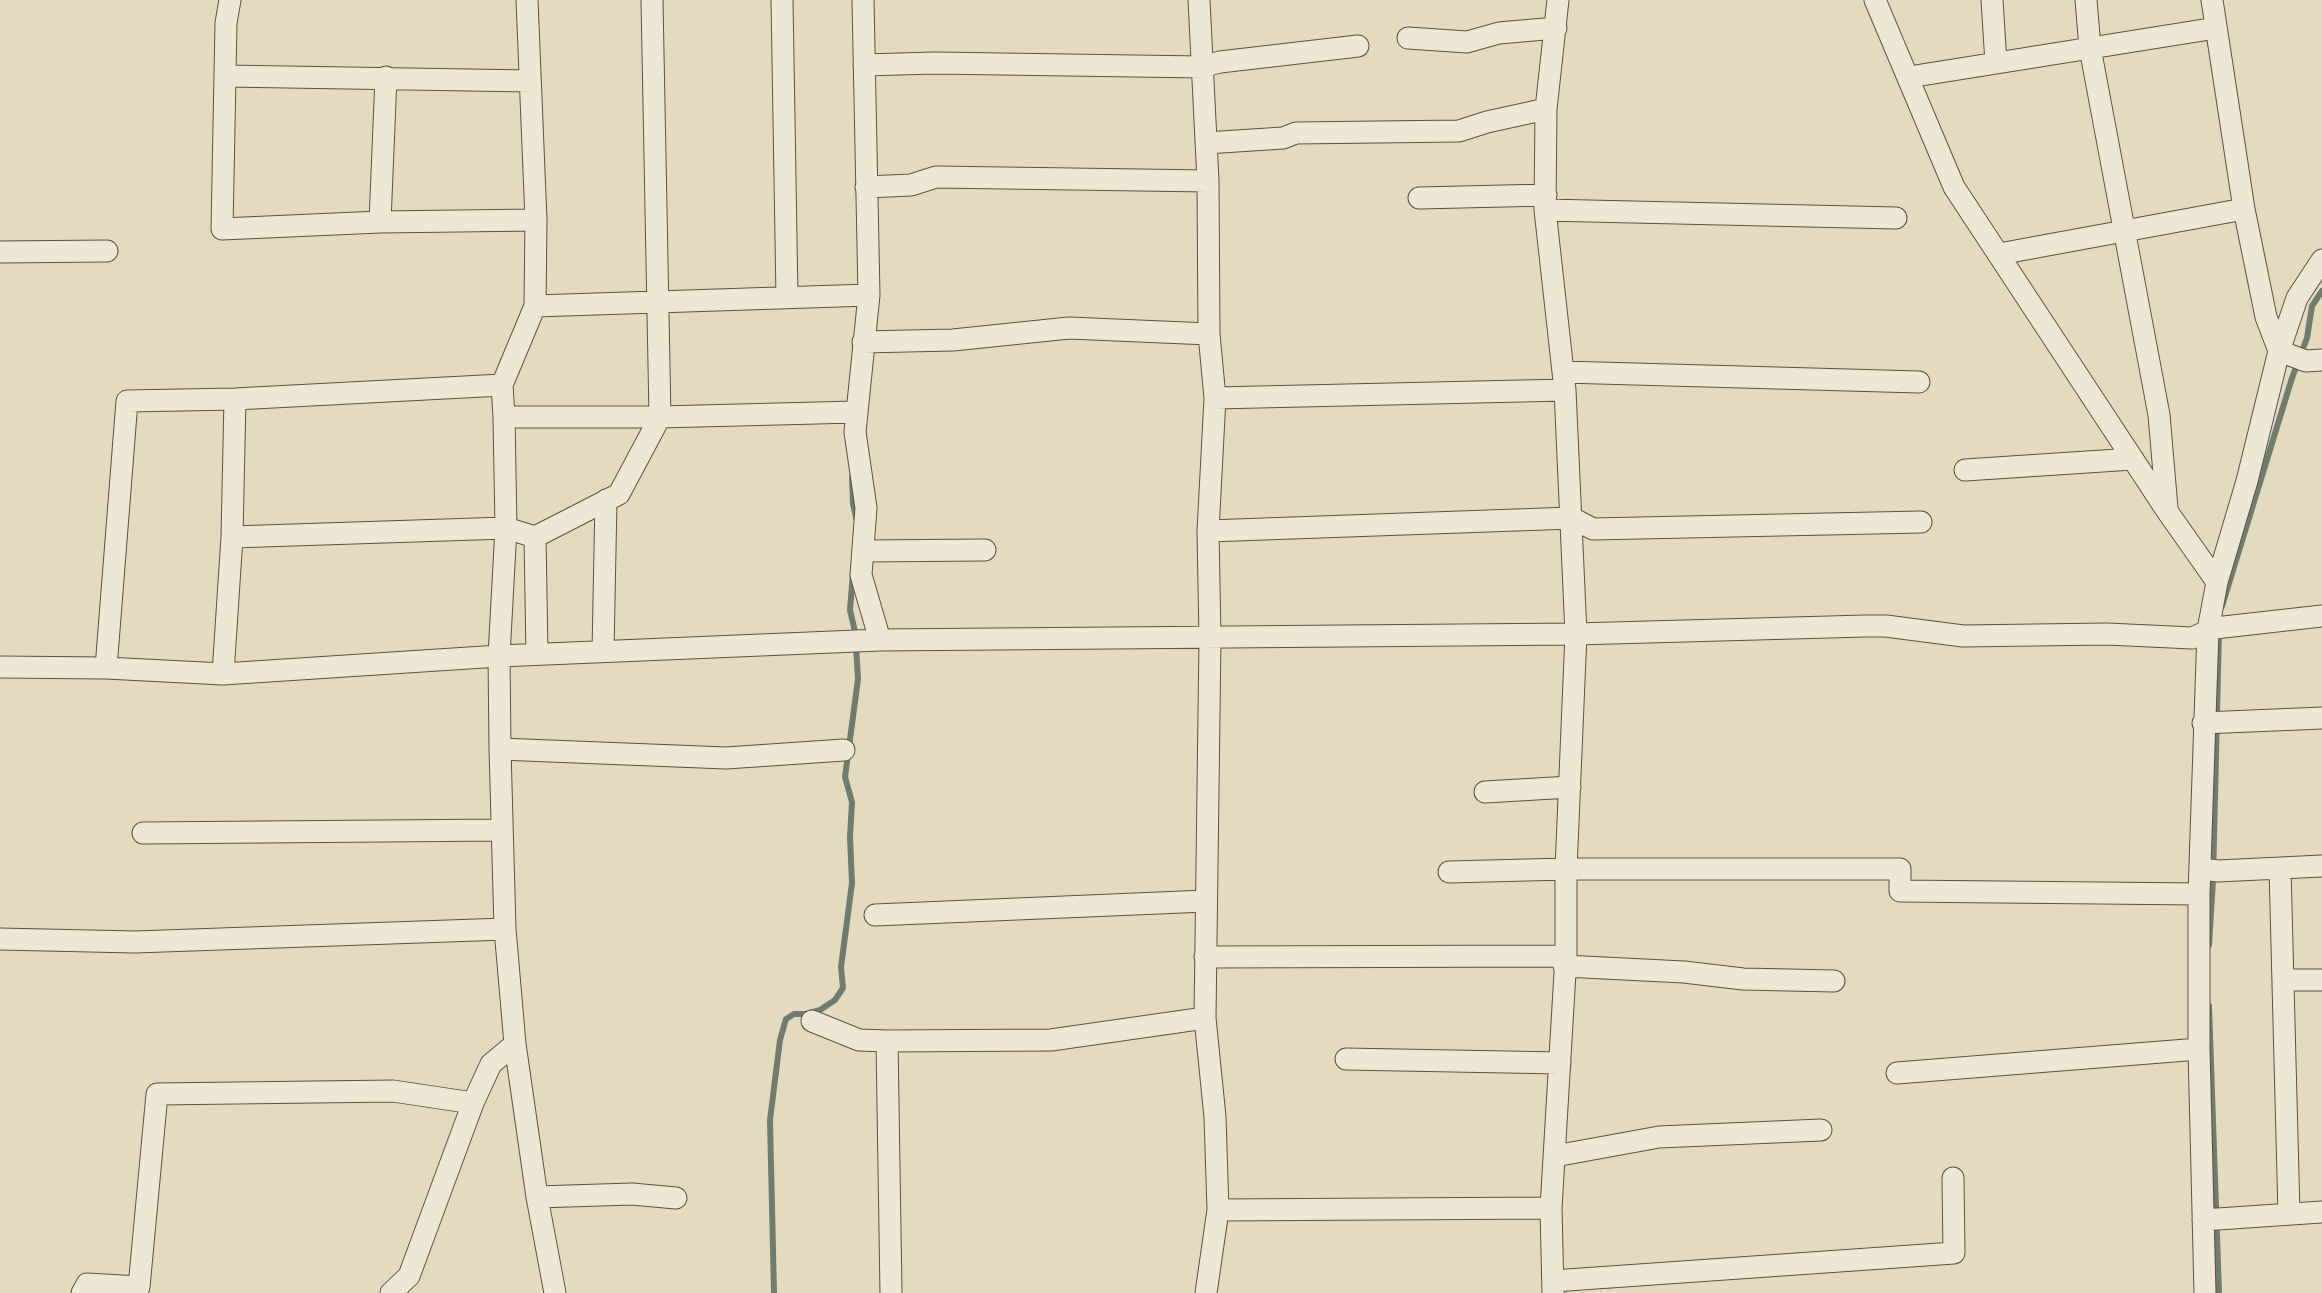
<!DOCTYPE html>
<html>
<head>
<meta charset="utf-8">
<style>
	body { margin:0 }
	canvas { display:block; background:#e4dbbd }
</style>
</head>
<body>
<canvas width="2322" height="1293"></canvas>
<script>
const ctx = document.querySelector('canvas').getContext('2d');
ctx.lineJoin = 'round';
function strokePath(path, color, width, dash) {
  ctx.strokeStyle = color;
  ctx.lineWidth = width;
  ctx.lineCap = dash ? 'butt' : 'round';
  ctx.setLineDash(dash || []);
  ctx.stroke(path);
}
const stream = new Path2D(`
	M852 477 853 504 857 521
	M853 572 850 610 856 636
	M2222 606 2292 378 2307 338 2312 306 2322 291
	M2209 945 2213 880 2219 631
	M2209 1006 2219 1293
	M774 1293 770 1120 780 1040 786 1019 794 1014H806L820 1010 835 1000 843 988 841 967 852 883 850 837 852 802 845 777 858 679 856 646`);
const minor = new Path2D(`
	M230 0 226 23 222 229 380 222 536 220
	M527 0 536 220 535 306 502 385 504 417 506 528 499 656 500 749 505 929 515 1044 537 1197 555 1293
	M782 0 787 297
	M863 0 869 295 855 432 866 508 861 575 880 640
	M1199 0 1208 181 1209 334 1215 398 1208 531 1210 638 1205 1018 1215 1117 1218 1210 1206 1293
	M1875 0 1954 187 2167 511 2217 582
	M1992 0 1996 63
	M2086 0 2090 48 2159 415 2167 508
	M2212 0 2244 209 2266 317 2279 351 2306 361 2322 360
	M1408 38 1467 42 1499 33 1556 28
	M864 65 935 63 1201 67 1220 62 1358 46
	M226 76 530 81
	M1909 77 2216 28
	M1206 143 1283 138 1296 133 1459 131 1487 122 1546 109
	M866 187 911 185 936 177 1208 181
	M1419 198 1546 195
	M1545 210 1896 218
	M380 222 386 77
	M0 252 107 251
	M1999 254 2244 209
	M535 306 869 295
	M863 342 953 340 1069 328 1209 334
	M1563 372 1919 382
	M1215 398 1565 390
	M504 417H660L856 412
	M1965 470 2133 459
	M1208 531 1572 518 1593 529 1921 522
	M232 537 506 528 535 537 619 494 660 417 652 0
	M535 537 537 654
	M863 551 985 550
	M603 651 606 500
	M0 667 106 668 223 674 499 656 880 640 1576 634 1865 626H1886L1963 636 2107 634 2192 638 2215 628 2322 616
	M106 668 127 401 235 399 502 385
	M223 674 232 537 235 399
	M2203 723 2322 718
	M500 749 726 758 844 750
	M1485 792 1570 787
	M143 833 502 830
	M2280 868 2289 1214
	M2201 869 2218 871 2322 866
	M1449 872 1566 869H1900V891L2199 894
	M875 915 1206 901
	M0 939 135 942 505 929
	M1205 957 1566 956
	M1564 966 1684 972 1743 979 1834 981
	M2283 980H2322
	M812 1021 859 1040 887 1041
	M1346 1059 1560 1063
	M1897 1073 2199 1049
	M1555 1156 1659 1137 1821 1130
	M537 1197 632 1194 676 1198
	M1218 1210 1551 1208
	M2203 1220 2322 1212
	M1553 1281 1954 1253 1953 1178
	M82 1293 87 1284 139 1287 157 1094 393 1091 473 1103
	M391 1293 409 1276 473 1103 491 1064 515 1044
	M891 1293 887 1041 1051 1040 1205 1018
	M1553 1293 1551 1208 1566 956V869L1576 634 1565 390 1545 210 1546 109 1558 0
	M2205 1293 2199 1049V894L2208 630 2217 582 2247 481 2279 351 2297 298 2322 260`);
strokePath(stream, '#6f7d70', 6);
strokePath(minor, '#624e3c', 23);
strokePath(minor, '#ede8d4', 21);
</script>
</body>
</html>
